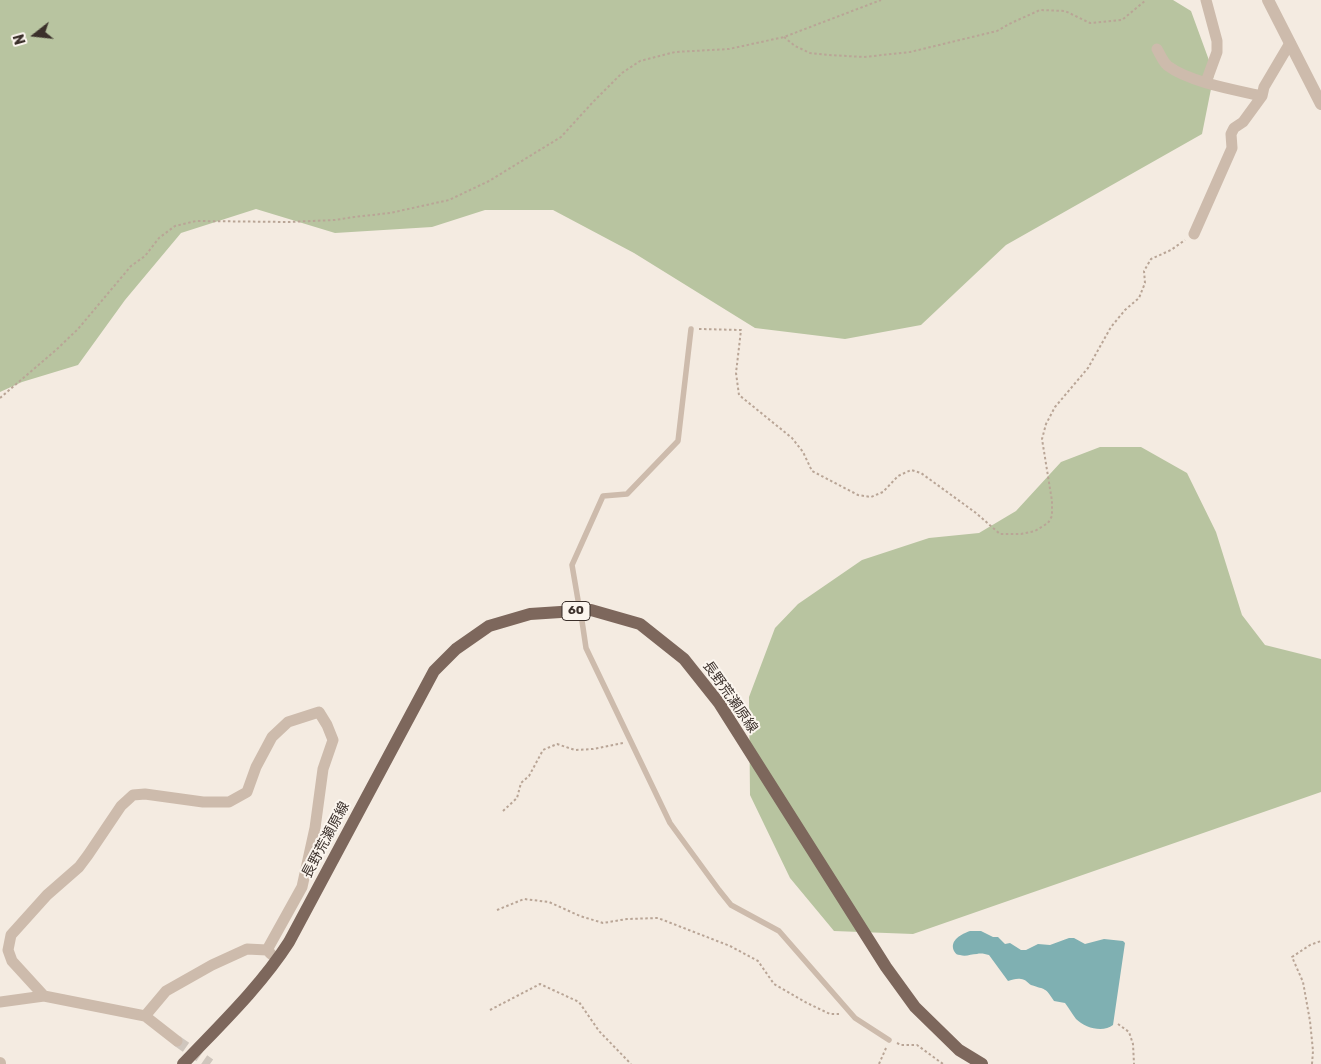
<!DOCTYPE html>
<html>
<head>
<meta charset="utf-8">
<style>
	body { margin:0 }
	#map { position:relative; width:1321px; height:1064px; overflow:hidden; background:#f4ebe1; font-family:Rubik,sans-serif }
	canvas { display:block }
	.north { position:absolute; left:10px; top:10px; width:50px; height:50px; -webkit-text-stroke:4px #fbf5ee; paint-order:stroke; rotate:254deg; font-size:14px; font-weight:700; line-height:20px; text-align:center; color:#3b302b }
	.north::after { content:''; display:block; margin:auto; width:18px; height:22px; background:#3b302b; clip-path:polygon(50% 0,100% 100%,50% 72%,0 100%) }
</style>
</head>
<body>
<div id="map">
<canvas width="1321" height="1064"></canvas>
<div class="north">N</div>
</div>
<script>
const ctx = document.querySelector('canvas').getContext('2d');
ctx.lineJoin = 'round';
function fill(path, color) {
  ctx.fillStyle = color;
  ctx.fill(path, 'evenodd');
}
function strokePath(path, color, width, dash) {
  ctx.strokeStyle = color;
  ctx.lineWidth = width;
  ctx.lineCap = dash ? 'butt' : 'round';
  ctx.setLineDash(dash || []);
  ctx.stroke(path);
}
function write(font, color, halo, rows, align = 'center') {
  ctx.font = font + ' Rubik,"Noto Sans JP",sans-serif';
  ctx.lineWidth = 4;
  ctx.setLineDash([]);
  ctx.textBaseline = 'middle';
  ctx.strokeStyle = halo;
  ctx.fillStyle = color;
  for (const [text, x, y, turn = 0] of rows) {
    ctx.save();
    ctx.translate(x, y);
    ctx.rotate((+turn || 0) * Math.PI / 180);
    ctx.textAlign = isNaN(turn) ? turn : align;
    if (halo) ctx.strokeText(text, 0, 0);
    ctx.fillText(text, 0, 0);
    ctx.restore();
  }
}
const green = new Path2D(`
	M0 0H1173L1191 11 1214 74 1202 134 1006 245 921 325 845 339 755 328 634 253 553 210H485L432 227 335 233 256 209 181 233 125 300 78 365 22 382 0 392Z
	M1100 447H1141L1187 473 1216 532 1242 615 1265 645 1321 659V792L913 934 834 931 790 878 750 795 749 697 775 628 798 604 862 560 929 538 979 533 1016 511 1061 462Z`);
const water = new Path2D(`
	M970 931H981L993 937H998L1005 944 1010 943 1021 950H1026L1038 944 1050 945 1069 938H1074L1085 944 1104 939 1123 941 1125 943 1113 1025C1103 1033 1085 1028 1076 1019 1072 1014 1069 1008 1065 1003L1054 1001C1045 987 1046 990 1031 985 1028 983 1025 979 1021 979 1017 978 1012 980 1008 981L989 955C985 954 981 953 977 954 971 954 966 957 960 955 957 955 956 954 954 951 949 940 962 934 970 931Z`);
const minorTunnel = new Path2D(`
	M177 1041 210 1064`);
const path = new Path2D(`
	M784 37 795 46 810 53 829 55 864 57 910 52 997 31 1009 24 1040 10 1065 11 1090 23 1122 20 1146 0
	M699 329 741 330 736 373 739 395 792 438 803 452 812 471 858 495 871 497 883 492 898 476 911 470 921 473 976 513 1000 534H1021L1035 531 1048 523 1052 516V501L1042 439 1046 424 1055 407 1088 368 1111 327 1125 310 1139 298 1145 283 1144 271 1151 259 1171 250 1185 240
	M0 398 56 350 78 329 131 266 145 256 159 238 175 226 196 221 288 222 335 220 354 217 390 213 449 200 489 181 561 137 593 102 622 73 640 61 675 52 729 49 784 37 881 0
	M503 811 517 798 521 783 529 776 543 750 557 744 575 750 593 749 623 743
	M497 910 524 899 549 902 580 916 603 923 627 919 658 918 730 946 758 961 774 984 807 1003 830 1014H839
	M490 1010 540 984 579 1002 599 1031 631 1064
	M1118 1024 1129 1032 1133 1044 1134 1064
	M897 1043 901 1045H917L943 1064
	M879 1064 886 1048
	M1312 1064 1313 1051 1310 1021 1303 982 1292 957 1310 945 1321 941`);
const service = new Path2D(`
	M578 600 572 565 603 496 627 494 678 441 691 329
	M582 621 586 648 670 823 719 890 731 905 779 931 855 1018 889 1040`);
const minor = new Path2D(`
	M1157 49C1160 54 1163 62 1168 66 1189 82 1236 90 1262 96
	M1206 82 1217 52V41L1206 0
	M1194 234 1232 148 1231 134 1234 128 1243 122 1262 96 1264 87 1290 43
	M44 996 12 961 8 950 11 935 47 895 79 867 88 855 121 806 133 795 145 794 203 802H229L247 792 256 767 272 737 288 722 319 712 327 725 333 740 323 769 315 828 302 887 267 950
	M0 1002 44 996 145 1016 177 1041
	M145 1016 166 991 212 965 247 949 267 950 271 954`);
const tertiary = new Path2D(`
	M1268 0 1321 104
	M0 1063V1064`);
const primary = new Path2D(`
	M183 1064C220 1025 260 987 289 942L434 671 456 649 489 626 530 614 591 610 640 624 684 659 719 703 886 967 915 1007 959 1050 982 1064`);
const shields = [
	[576,611,28]
];
const shieldNames = [
	["60",576,611]
];
const streetNames = [
	["長野荒瀬原線",730,697,55],
	["長野荒瀬原線",326,840,-62]
];
fill(green, '#b8c4a0');
fill(water, '#7fb0b2');
strokePath(minorTunnel, '#cfc6bd', 11, [11, 5.5]);
strokePath(path, '#b9a596', 2, [2.5, 2.5]);
strokePath(service, '#cdbbac', 5.5);
strokePath(minor, '#cdbbac', 11);
strokePath(tertiary, '#cdbbac', 12);
strokePath(primary, '#7d675c', 12);
for (const [x, y, w] of shields) {
  const box = new Path2D();
  box.roundRect(x - w / 2, y - 9.5, w, 19, 4);
  ctx.fillStyle = '#fbf5ee';
  ctx.fill(box);
  strokePath(box, '#3b302b', 1);
}
write('bold 12px', '#3b302b', null, shieldNames);
write('14px', '#3b302b', '#fbf5ee', streetNames);
</script>
</body>
</html>
